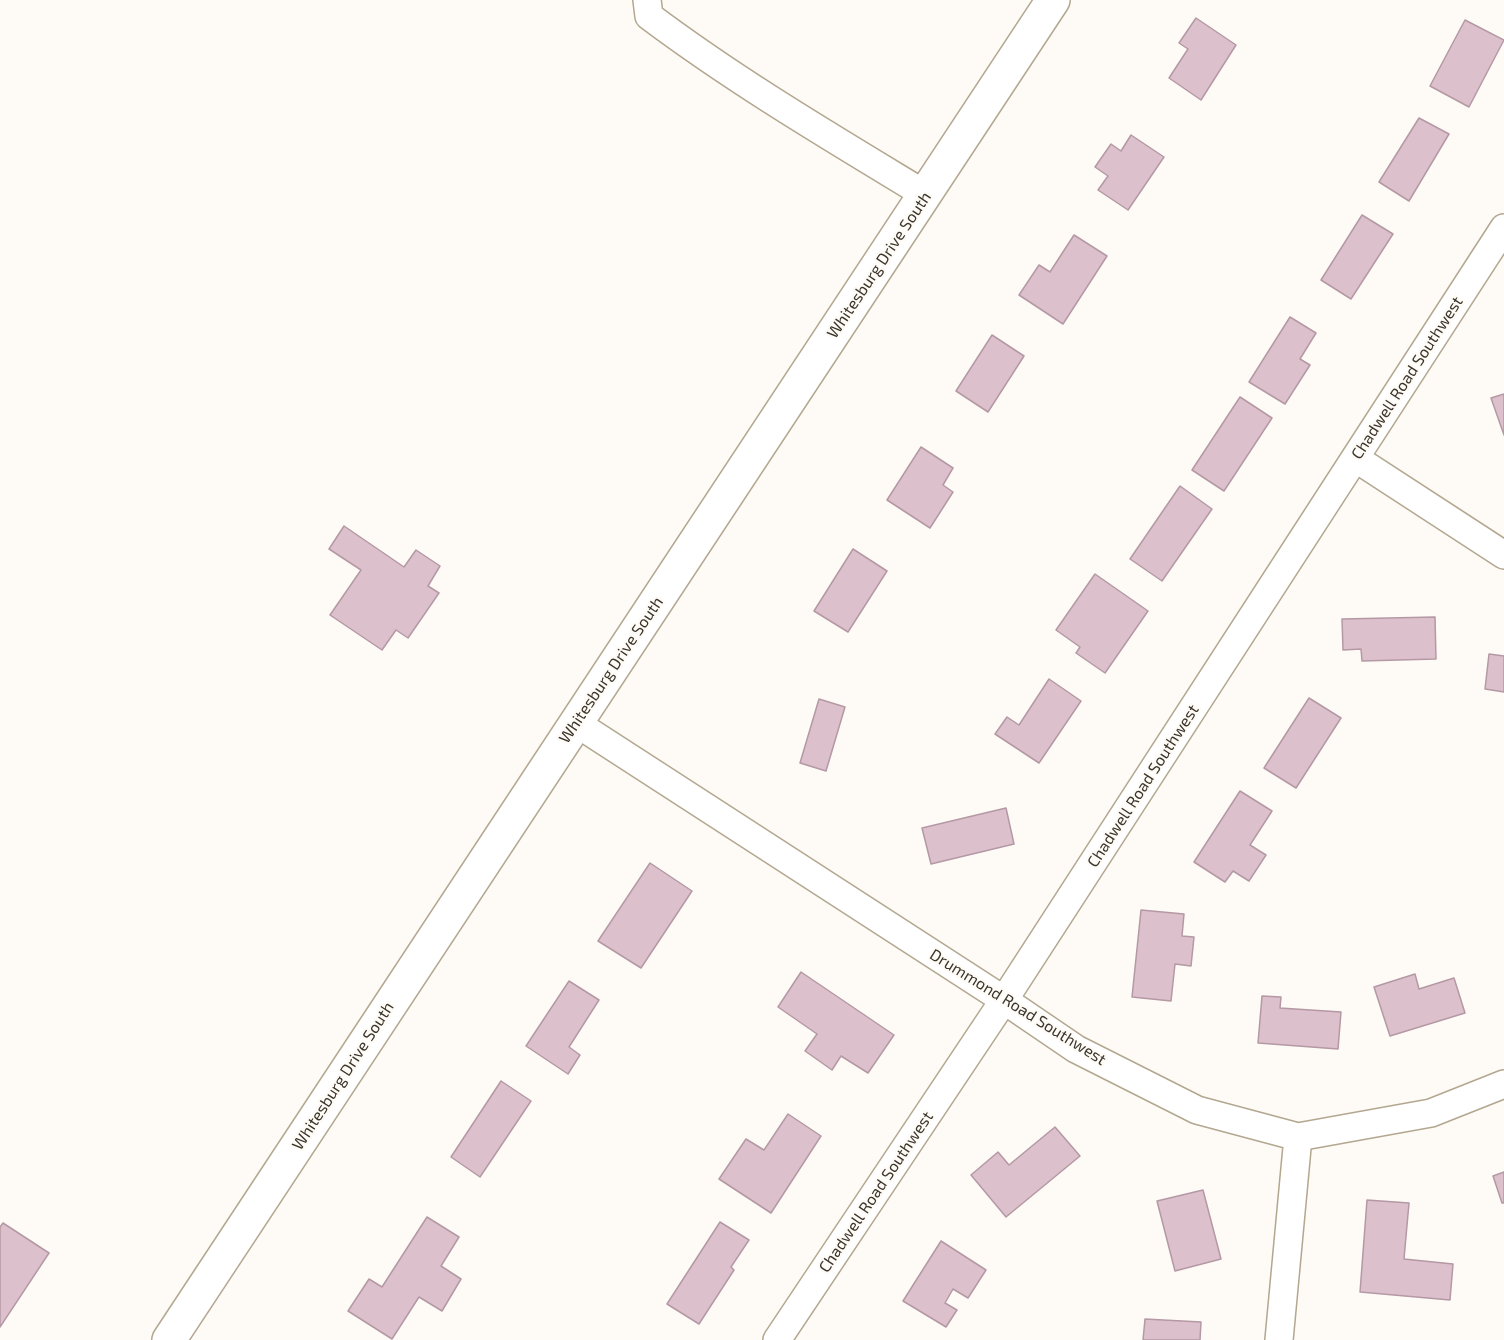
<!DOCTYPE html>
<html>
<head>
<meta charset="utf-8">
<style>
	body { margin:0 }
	canvas { display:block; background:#fefbf6 }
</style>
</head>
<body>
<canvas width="1504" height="1340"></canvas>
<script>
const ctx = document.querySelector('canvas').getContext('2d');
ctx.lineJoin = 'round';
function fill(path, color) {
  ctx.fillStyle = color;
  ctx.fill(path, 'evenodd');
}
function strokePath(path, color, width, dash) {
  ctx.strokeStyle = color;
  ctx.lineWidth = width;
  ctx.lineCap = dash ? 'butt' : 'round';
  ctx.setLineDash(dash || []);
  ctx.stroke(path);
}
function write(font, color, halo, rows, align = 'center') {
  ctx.font = font + ' "Exo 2",sans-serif';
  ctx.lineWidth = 4.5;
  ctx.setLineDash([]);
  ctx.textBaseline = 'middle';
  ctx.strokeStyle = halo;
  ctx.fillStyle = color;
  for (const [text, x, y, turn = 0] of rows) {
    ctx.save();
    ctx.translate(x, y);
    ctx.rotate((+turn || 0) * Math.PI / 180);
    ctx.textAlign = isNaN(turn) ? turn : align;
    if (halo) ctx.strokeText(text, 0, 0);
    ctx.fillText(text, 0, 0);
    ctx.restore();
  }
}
const building = new Path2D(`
	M1196 18 1236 45 1201 100 1169 78 1188 49 1179 43Z
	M1465 20 1504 40 1469 107 1430 86Z
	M1419 118 1449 134 1409 201 1379 182Z
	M1131 135 1164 157 1128 210 1098 190 1108 176 1095 167 1111 144 1121 151Z
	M1362 215 1393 234 1351 299 1321 280Z
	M1074 235 1107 256 1063 324 1019 295 1039 265 1050 272Z
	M1290 317 1316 333 1300 359 1310 365 1285 404 1249 382Z
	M992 335 1024 356 988 412 956 391Z
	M1504 394V435L1491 398Z
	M1240 397 1272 418 1224 491 1192 470Z
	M921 447 953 468 943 485 953 492 930 528 887 500Z
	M1180 486 1212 509 1162 581 1130 559Z
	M344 526 404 567 416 550 440 566 428 586 439 593 408 638 396 630 382 650 330 615 361 570 329 549Z
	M853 549 887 571 848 632 814 611Z
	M1095 574 1148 611 1105 673 1076 653 1080 647 1056 630Z
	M1435 617 1436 659 1362 661 1361 649 1343 650 1342 619Z
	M1489 654 1504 656V692L1485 689Z
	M1049 679 1081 701 1039 763 995 734 1007 717 1019 725Z
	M1309 698 1341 718 1296 788 1264 768Z
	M819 699 845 707 826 771 800 763Z
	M1240 791 1272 811 1250 845 1266 855 1249 881 1233 871 1225 882 1194 862Z
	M1006 808 1014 844 931 864 922 828Z
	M650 863 692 891 641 968 598 941Z
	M1141 910 1184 914 1182 936 1194 937 1191 966 1175 964 1171 1001 1132 997Z
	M801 972 894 1035 868 1073 841 1056 832 1070 805 1051 817 1034 778 1007Z
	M1415 974 1419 989 1454 978 1465 1013 1390 1036 1374 987Z
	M569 981 599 1000 569 1047 580 1055 568 1074 526 1046Z
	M1262 996 1281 997 1280 1008 1341 1012 1338 1049 1258 1043Z
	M501 1081 531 1101 480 1177 451 1157Z
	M788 1114 821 1136 771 1213 719 1179 746 1139 764 1150Z
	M1055 1127 1080 1156 1006 1217 971 1175 998 1152 1009 1165Z
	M1504 1172V1203H1502L1493 1176Z
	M1203 1190 1221 1259 1175 1271 1157 1201Z
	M1367 1200 1409 1203 1404 1259 1453 1264 1450 1300 1360 1292Z
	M427 1217 459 1237 441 1266 461 1279 442 1311 419 1297 392 1339 348 1311 369 1279 382 1287Z
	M720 1222 749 1240 731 1267 734 1270 699 1324 667 1304Z
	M3 1223 49 1253 0 1327V1227Z
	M941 1241 986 1270 968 1298 953 1289 945 1303 957 1310 946 1327 903 1301Z
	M1145 1319 1201 1322 1200 1340H1143Z`);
const minor = new Path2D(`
	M647 0 649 16C737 82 832 138 926 195
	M1355 458 1504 555
	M576 723 1004 1000 1076 1049 1197 1110 1298 1137 1431 1113 1504 1084
	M777 1340 1004 1000 1504 228
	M1279 1340 1298 1137`);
const major = new Path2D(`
	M169 1340 1053 0`);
const streetNames = [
	["Whitesburg Drive South",879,265,-56],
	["Chadwell Road Southwest",1407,378,-57],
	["Whitesburg Drive South",611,670,-56],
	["Chadwell Road Southwest",1143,786,-57],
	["Drummond Road Southwest",1018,1007,32],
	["Whitesburg Drive South",343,1076,-57],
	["Chadwell Road Southwest",876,1192,-56]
];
fill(building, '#dcc0cc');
strokePath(building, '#b499a5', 1.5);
strokePath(minor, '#b3a790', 30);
strokePath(major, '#b3a790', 36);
strokePath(minor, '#fff', 27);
strokePath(major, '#fff', 33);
write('16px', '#3a352b', '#fefbf6', streetNames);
</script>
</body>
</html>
